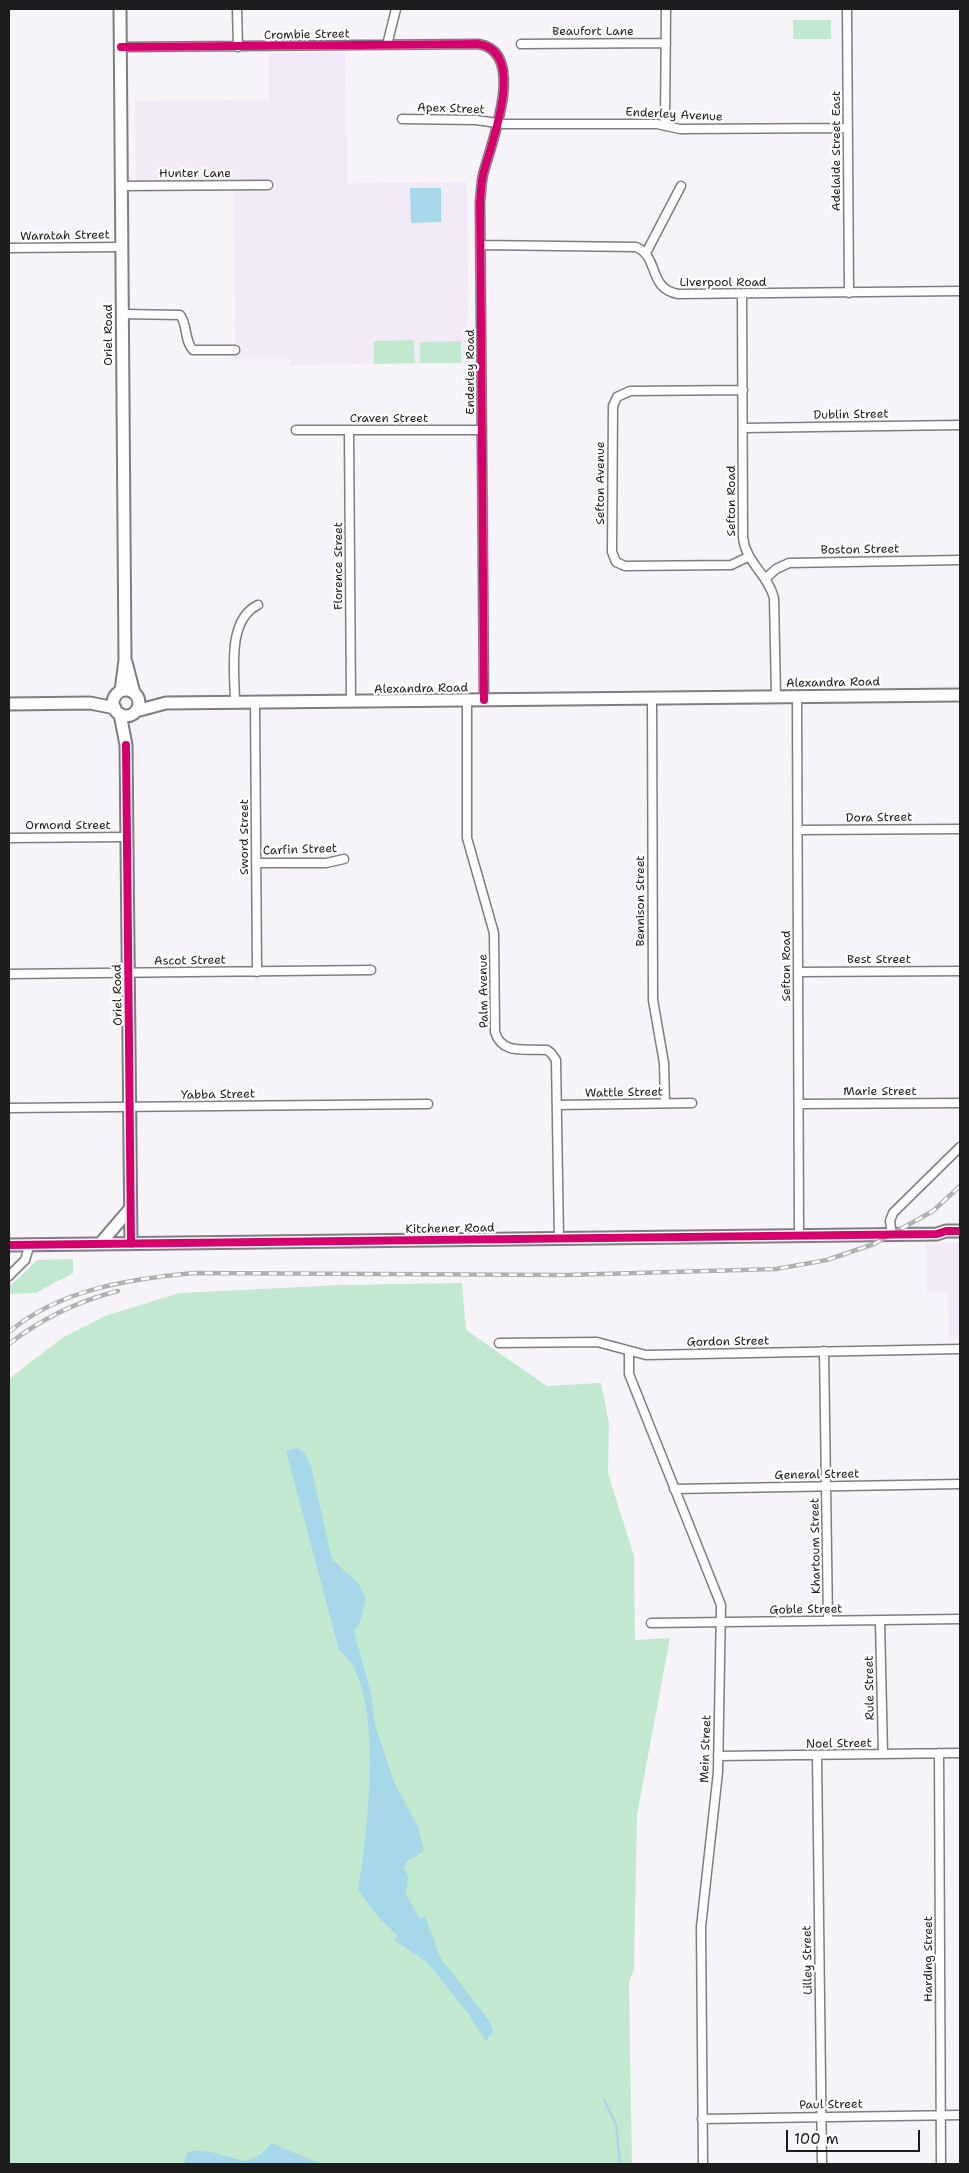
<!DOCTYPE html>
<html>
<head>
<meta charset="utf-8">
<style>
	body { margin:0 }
	#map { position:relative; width:969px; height:2173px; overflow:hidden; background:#f7f4f9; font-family:"Shantell Sans",sans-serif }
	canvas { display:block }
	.frame { position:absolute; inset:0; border:10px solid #1c1c1c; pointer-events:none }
	.scale { position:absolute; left:786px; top:2130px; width:134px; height:22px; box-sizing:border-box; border:2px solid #1c1c1c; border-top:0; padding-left:6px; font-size:15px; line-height:18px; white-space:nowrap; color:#1c1c1c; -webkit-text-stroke:4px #fff; paint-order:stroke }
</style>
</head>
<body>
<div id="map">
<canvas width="969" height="2173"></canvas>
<div class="frame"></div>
<div class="scale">100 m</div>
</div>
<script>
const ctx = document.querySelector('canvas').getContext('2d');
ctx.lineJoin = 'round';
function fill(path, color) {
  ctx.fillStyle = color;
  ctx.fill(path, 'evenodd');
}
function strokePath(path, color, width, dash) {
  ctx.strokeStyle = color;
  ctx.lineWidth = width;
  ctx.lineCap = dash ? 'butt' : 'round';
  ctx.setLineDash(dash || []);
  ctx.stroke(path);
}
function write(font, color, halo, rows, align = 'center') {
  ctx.font = font + ' "Shantell Sans",sans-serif';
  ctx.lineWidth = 4.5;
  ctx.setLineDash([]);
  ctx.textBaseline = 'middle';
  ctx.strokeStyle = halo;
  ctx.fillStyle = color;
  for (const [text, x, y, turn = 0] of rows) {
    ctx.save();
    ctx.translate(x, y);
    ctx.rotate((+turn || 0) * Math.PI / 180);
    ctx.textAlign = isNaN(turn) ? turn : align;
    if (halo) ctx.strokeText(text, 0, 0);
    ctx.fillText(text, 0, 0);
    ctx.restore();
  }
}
const built = new Path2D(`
	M345 52 347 183 467 182 469 363 290 365V359H235L234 189H276V180L136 182 135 101 269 100V53Z
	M926 1243H960V1339L949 1340 948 1292H927Z`);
const green = new Path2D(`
	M793 20H831V39H793Z
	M414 340 415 363 374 364V341Z
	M461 341V363H420V342Z
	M73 1259V1273L36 1293 9 1294V1287L37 1260Z
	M462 1283 466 1330 547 1386 601 1383 609 1423 608 1473 634 1556 635 1640 670 1638 637 1815 634 1969 629 1982 632 2164H9V1379L62 1338 105 1316 179 1293 342 1285Z`);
const water = new Path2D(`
	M410 188H441V222L411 223Z
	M297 1448 305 1453 311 1466 332 1559 359 1584 366 1599 360 1622 354 1632 371 1693 375 1725 394 1782 418 1827 424 1850C418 1858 407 1857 404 1867L408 1876 406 1894 420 1919 425 1916 440 1957 490 2022 493 2031 486 2042 470 2016 428 1963 394 1940 398 1936 378 1917 358 1890C367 1839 387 1684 339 1650L286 1451Z
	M271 2143 321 2164H184L187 2152C209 2147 225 2158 247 2161L261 2154Z`);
const stream = new Path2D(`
	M604 2100 616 2124 620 2164`);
const street = new Path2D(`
	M237 9 238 47
	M847 9 849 293
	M521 44 666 43
	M387 45 396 9
	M121 47 478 44C529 51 490 146 483 175 481 184 481 193 480 202L484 700
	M402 119 476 120 504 124H657L680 129 848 128
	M665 126 666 9
	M122 186 268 185
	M481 245 636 247C660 257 647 288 678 294L960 291
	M9 248 122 247
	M646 253 681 186
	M742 295 743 537C745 562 768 574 774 598L776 697
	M122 314 180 315C188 325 184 341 193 350H235
	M743 390 630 391 617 397 613 406 612 552 616 562 625 566 731 565 748 557
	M743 428 960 425
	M296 430H482
	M349 430 351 701
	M765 579 776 569 789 563 960 560
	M797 697 799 1236
	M652 698 653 1000 664 1063 665 1103
	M467 700V838L494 933 495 1032C502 1056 528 1048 547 1050L551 1053 556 1060 559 1239
	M235 703C235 674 226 620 258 605
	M255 703 257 972
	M798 830 960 829
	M9 838 127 837
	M257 863H326L344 859
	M799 972 960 971
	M9 974 371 970
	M799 1104 960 1103
	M557 1105 692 1103
	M9 1108 428 1104
	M892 1235 890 1221 893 1213 960 1147
	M9 1276 25 1260 30 1244
	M499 1343 597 1342 646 1355 960 1349
	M824 1351 828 1621
	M629 1352V1374L721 1605 718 1772 701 1927 703 2164
	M674 1489 960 1484
	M880 1621 883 1754
	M651 1623 960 1619
	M939 1753 941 2164
	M817 1755 822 2164
	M718 1756 960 1753
	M702 2119 960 2115`);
const secondary = new Path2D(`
	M120 9 125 660 121 691
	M126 662 134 693
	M113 703a13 13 0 1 1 26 0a13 13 0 1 1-26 0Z
	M9 704 90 703 115 708
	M136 711 166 703 960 695
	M120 714 126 745 131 1244
	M100 1244 129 1210
	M9 1245 937 1234 946 1231H960`);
const rail = new Path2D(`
	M9 1332C60 1289 130 1279 194 1273L566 1275 776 1269 827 1260 874 1244 933 1211 960 1186
	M9 1344C41 1319 78 1301 118 1291`);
const cycleway = new Path2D(`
	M121 47 478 44C529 51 490 146 483 175 481 184 481 193 480 202L484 700
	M126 745 131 1244
	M9 1245 937 1234 946 1231H960`);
const streetNames = [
	["Beaufort Lane",593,32],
	["Crombie Street",307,35,-1],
	["Apex Street",451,109,2],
	["Enderley Avenue",674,115,3],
	["Adelaide Street East",837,151,-90],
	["Hunter Lane",195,174],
	["Waratah Street",65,236,-1],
	["Liverpool Road",723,283],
	["Oriel Road",109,335,-90],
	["Enderley Road",471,372,-90],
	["Dublin Street",851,415,-1],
	["Craven Street",389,419],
	["Sefton Avenue",601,483,-90],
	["Sefton Road",732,501,-90],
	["Boston Street",860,550,-1],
	["Florence Street",339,566,-90],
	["Alexandra Road",833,683,-1],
	["Alexandra Road",421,689,-1],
	["Dora Street",879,818,-1],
	["Ormond Street",68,826],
	["Sword Street",245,837,-90],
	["Carfin Street",300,850,-2],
	["Bennison Street",641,901,-90],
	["Best Street",879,960],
	["Ascot Street",190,961,-1],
	["Sefton Road",787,966,-90],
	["Palm Avenue",484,991,-91],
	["Oriel Road",118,995,-91],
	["Marie Street",880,1092],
	["Wattle Street",624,1093,-1],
	["Yabba Street",218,1095,-1],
	["Kitchener Road",450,1229,-1],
	["Gordon Street",728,1342,-1],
	["General Street",817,1475,-1],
	["Khartoum Street",816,1546,-91],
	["Goble Street",806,1610,-1],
	["Rule Street",870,1688,-91],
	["Noel Street",839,1744,-1],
	["Mein Street",706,1749,-88],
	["Harding Street",929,1959,-90],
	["Lilley Street",808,1960,-91],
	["Paul Street",831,2105,-1]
];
fill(built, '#f2eaf7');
fill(green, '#c2e9d0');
fill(water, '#a6d8ea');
strokePath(stream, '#a6d8ea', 2.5);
strokePath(street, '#7f7d7f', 11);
strokePath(secondary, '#7f7d7f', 15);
strokePath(street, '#fefdfe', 8);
strokePath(secondary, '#fefdfe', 11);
strokePath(rail, '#b0b0b1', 4.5);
strokePath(rail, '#fff', 2.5, [8]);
strokePath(cycleway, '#d6006c', 8);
write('12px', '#1c1c1c', '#fff', streetNames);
</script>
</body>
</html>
